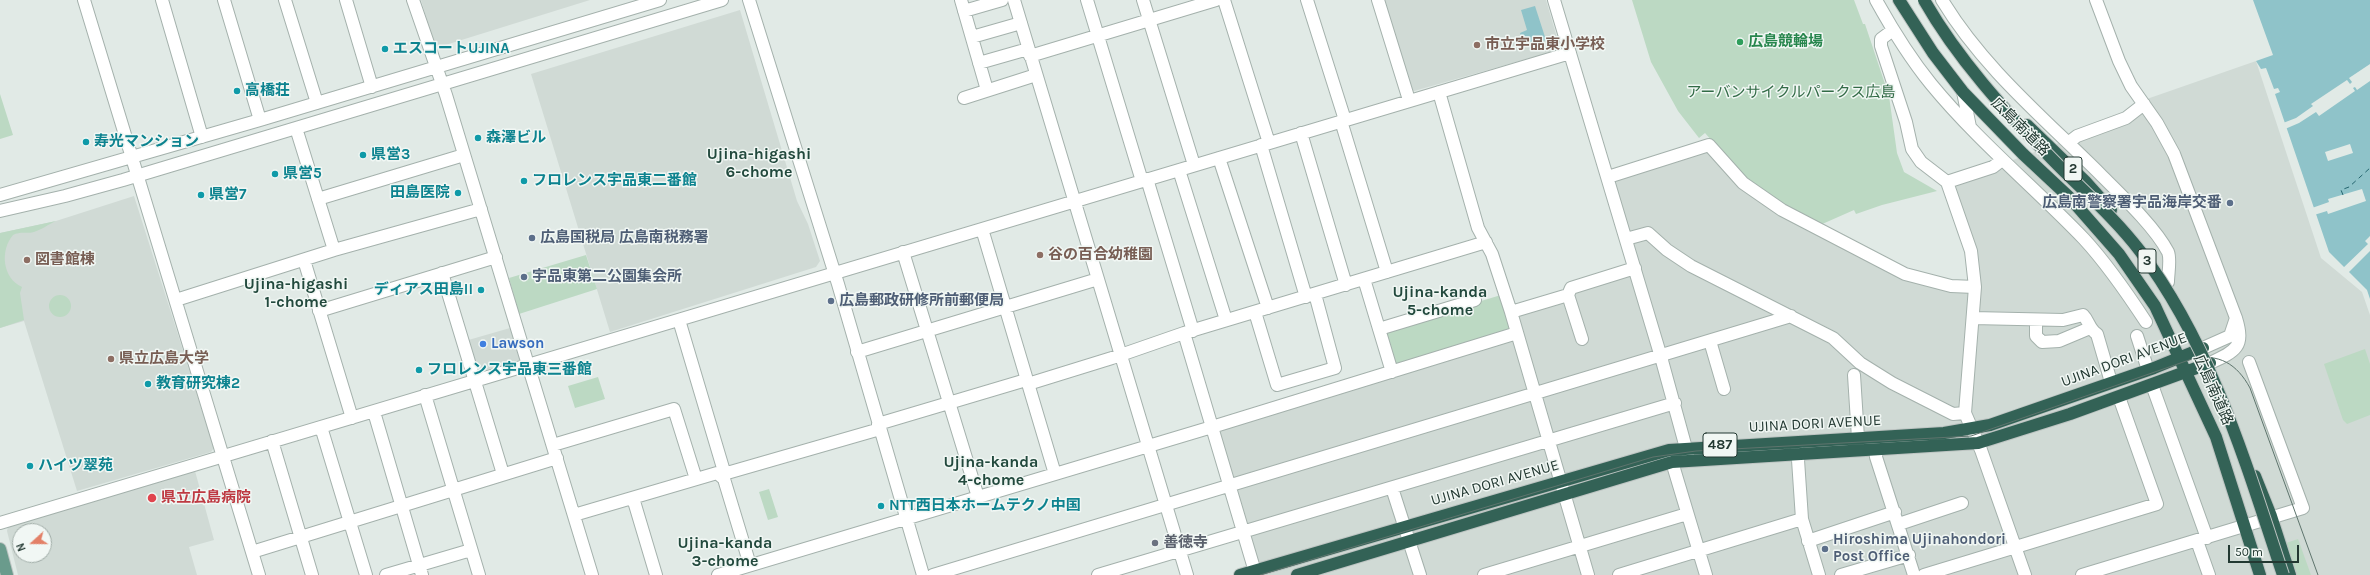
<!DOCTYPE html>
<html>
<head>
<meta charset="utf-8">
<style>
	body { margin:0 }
	#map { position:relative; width:2370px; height:575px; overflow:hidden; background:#e1eae6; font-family:Karla,sans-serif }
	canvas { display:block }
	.north { position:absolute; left:12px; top:523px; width:40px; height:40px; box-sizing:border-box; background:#f1f7f4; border:1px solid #9faba6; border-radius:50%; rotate:249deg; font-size:11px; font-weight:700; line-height:16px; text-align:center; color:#233932 }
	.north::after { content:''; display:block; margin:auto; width:14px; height:18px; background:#e38067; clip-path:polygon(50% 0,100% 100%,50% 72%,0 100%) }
	.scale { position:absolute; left:2228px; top:545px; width:71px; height:18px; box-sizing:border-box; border:2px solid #233932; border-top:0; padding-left:5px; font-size:12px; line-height:14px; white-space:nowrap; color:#233932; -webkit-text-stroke:3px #f1f7f4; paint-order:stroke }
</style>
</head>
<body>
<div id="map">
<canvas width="2370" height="575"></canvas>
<div class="north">N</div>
<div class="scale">50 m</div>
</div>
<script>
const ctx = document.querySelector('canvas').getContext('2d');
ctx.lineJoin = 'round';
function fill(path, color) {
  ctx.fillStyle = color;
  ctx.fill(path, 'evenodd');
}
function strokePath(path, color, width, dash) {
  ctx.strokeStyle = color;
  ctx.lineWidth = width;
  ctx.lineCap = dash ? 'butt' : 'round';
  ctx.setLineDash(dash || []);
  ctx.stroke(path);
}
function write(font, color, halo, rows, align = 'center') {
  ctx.font = font + ' Karla,"Noto Sans JP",sans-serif';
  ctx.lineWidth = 3;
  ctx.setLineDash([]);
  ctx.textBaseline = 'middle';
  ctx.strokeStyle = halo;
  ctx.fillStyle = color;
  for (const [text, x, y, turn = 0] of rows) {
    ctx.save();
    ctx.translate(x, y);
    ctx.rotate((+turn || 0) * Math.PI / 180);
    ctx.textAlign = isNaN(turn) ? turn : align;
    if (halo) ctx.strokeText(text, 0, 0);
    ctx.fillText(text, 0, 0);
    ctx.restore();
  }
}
const built = new Path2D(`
	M421 0H590L439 47 434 43Z
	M1383 0H1546L1558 41 1557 48 1555 51 1414 91 1410 89Z
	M740 10 797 201 808 224 820 261 816 267 610 332 531 74Z
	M2256 61 2321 258 2362 292 2370 315V575H1260L1216 428 1517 332 1512 313 1634 269 1607 177 1710 145 1743 182 1909 273 1975 286 1948 184 2148 110 2144 100Z
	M134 196 214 448 211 452 77 491 24 321 0 328V233L56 221Z
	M510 328 520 360 475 373 465 341Z
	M195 471 214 540 189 547 197 575H18L7 531 8 526ZM20 531H44V555H20Z`);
const green = new Path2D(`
	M1632 0H1854L1863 24H1865L1889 96 1897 153 1904 172 1937 191 1882 205 1856 214 1854 210 1820 225 1754 188 1705 133 1699 138 1678 111 1651 62Z
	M0 94 13 135 0 139Z
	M56 221C49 224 41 230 34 232 27 234 20 231 13 235 0 250 2 278 22 287L20 293 24 320 0 328V233Z
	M586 255 597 289 519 314 509 278Z
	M49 306a11 11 0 1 1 22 0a11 11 0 1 1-22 0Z
	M1501 295 1511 327 1508 333 1398 366 1394 364 1386 337 1389 329Z
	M2365 349 2370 364V415L2347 424 2343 420 2324 364Z
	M598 377 605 399 575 408 568 386Z
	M769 489 778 517 768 520 759 492Z
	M2298 539 2311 575H2297L2286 543Z`);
const water = new Path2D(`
	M2253 0H2370V299L2367 290 2329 252 2275 94 2280 92 2278 88 2274 89 2266 68 2261 69 2256 61 2273 55Z
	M1535 6 1546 40 1524 47 1520 33 1527 30 1521 10Z`);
const pier = new Path2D(`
	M2370 64V81L2357 90 2355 87 2353 88 2355 91 2319 116 2316 112 2299 123 2285 129 2283 123 2296 118 2313 106 2311 104 2347 80 2350 84 2352 82 2349 78Z
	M2350 144 2353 153 2328 161 2325 152Z
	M2362 189 2366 201 2328 214 2327 211 2314 215 2312 208 2329 202 2328 199Z
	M2370 236V251L2347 274 2342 269 2368 244 2365 241Z`);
const ferry = new Path2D(`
	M2343 195 2341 190 2349 187 2370 168`);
const minor = new Path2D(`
	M84 0 259 575
	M162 0 202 137
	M224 0 260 120
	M285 0 317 103
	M346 0 372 87
	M413 0 446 95 592 575
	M749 0 838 284 923 575
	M961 0 987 90
	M1014 0 1187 575
	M1087 0 1142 181
	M1143 0 1194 165
	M1224 0 1269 143
	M1307 0 1345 120
	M1378 0 1409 100
	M1554 0 1661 357 1689 459
	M1876 0C1892 29 1910 58 1931 84 1977 140 2034 187 2084 239 2108 265 2127 293 2146 322
	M1942 0C1983 68 2045 119 2100 174 2121 195 2155 227 2168 252 2171 259 2168 274 2168 282
	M2096 0 2119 61 2131 86 2157 123 2174 154 2236 318C2245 347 2236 351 2210 363
	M964 11 1002 0
	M1893 30 1881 39V46L1906 122 1912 149 1921 162 1947 182 1971 251 1975 287 1965 413 1981 450 2025 575
	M972 37 1021 23
	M1030 56 1216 0
	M979 63 1028 49
	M1439 92 1478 228 1492 254 1511 312 1588 575
	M1963 92 1970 127
	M964 98 1036 75
	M1341 121 1387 272
	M296 128 334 250
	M1301 133 1346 285
	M2068 143 2077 136 2126 118 2144 104
	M1261 145 1306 297
	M1219 158 1268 308
	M1179 170 1226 320
	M1608 177 1709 145 1743 183 1782 210 1905 274 1951 286 1975 287
	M1147 179 1193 331
	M1947 182 1993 167 2002 160
	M0 195 260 120 660 0
	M318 199 464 155
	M0 211 65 196 123 180 722 0
	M982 229 1055 474
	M1626 239 1648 233 1667 250 1691 266 1833 338 1860 363 1892 383 1953 414 1965 413
	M903 252 978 497
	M304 260 352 418
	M442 273 503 474
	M1364 279 1392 372
	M1568 295 1582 339
	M176 300 334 250 481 209
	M319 311 496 257
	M1255 312 1277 385 1335 368 1315 294
	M1511 312 1568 295 1571 288 1635 268
	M1973 318 2063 320 2083 315C2089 321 2089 329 2097 334L2111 382
	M679 320 723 468 727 473 880 429
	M2036 320V336L2042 342 2059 341 2090 328
	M1379 329 1475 300
	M1184 333 1256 575
	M2137 336 2148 370
	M1710 341 1724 389
	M2203 348 2230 336 2236 318
	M857 352 1098 279
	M1854 375 1858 438
	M1028 384 1112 358 1184 333 1486 242
	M2152 385 2207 538
	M425 395 479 575
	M374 412 422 575
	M878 424 1026 380
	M321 427 366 575
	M272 441 312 575
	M553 445 674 409 696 479
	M1797 445 1802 519 1819 575
	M1876 450V457L1914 575
	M1672 462 1706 575
	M1392 488 1420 575
	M633 498 656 575
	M574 515 717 473 724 479 750 565
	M0 523 1570 53
	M1899 524 1962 503
	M1808 541 1895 512
	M2197 541 2209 575
	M252 552 557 458
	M386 575 471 550
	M718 575 1212 427 1517 333
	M933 575 1791 316
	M1098 575 1675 403
	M1484 575 1687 514
	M1619 575 1802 519
	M1841 575 1909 555
	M1924 575 2157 504 2119 397
	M2082 575 2303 508 2249 362`);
const major = new Path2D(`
	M0 549 7 575`);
const highway = new Path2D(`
	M1899 0 1933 53 1963 92 2023 154 2069 197 2119 254 2155 306 2216 437 2260 575
	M2027 125 2085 181 2111 210
	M2255 476 2271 516 2290 575
	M1240 575 1669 450 1944 433 1990 425 2154 368 2203 348
	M1297 575 1672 462 1978 443 2070 414 2210 363`);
const tram = new Path2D(`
	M1260 575 1653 457 1696 451 1971 436 2192 359C2219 353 2237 364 2250 388L2318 575`);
const highwayBridge = new Path2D(`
	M1924 0C1957 58 2005 111 2052 159 2081 189 2114 217 2140 251 2212 346 2246 464 2283 575`);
const markers = [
	[1740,42,4,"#2e9e5b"],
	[1477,45,4,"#8d6e63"],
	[385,49,4,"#0f9aa8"],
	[237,91,4,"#0f9aa8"],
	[478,138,4,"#0f9aa8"],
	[86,142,4,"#0f9aa8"],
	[363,155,4,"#0f9aa8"],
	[275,174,4,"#0f9aa8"],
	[524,181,4,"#0f9aa8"],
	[458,193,4,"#0f9aa8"],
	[201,195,4,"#0f9aa8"],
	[2230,203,4,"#5c6f8a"],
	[532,238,4,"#5c6f8a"],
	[1040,255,4,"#8d6e63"],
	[27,260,4,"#8d6e63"],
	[524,277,4,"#5c6f8a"],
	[481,290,4,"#0f9aa8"],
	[831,301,4,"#5c6f8a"],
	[483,344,4,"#3f7fe0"],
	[111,359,4,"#8d6e63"],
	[419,370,4,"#0f9aa8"],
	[148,384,4,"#0f9aa8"],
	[30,466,4,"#0f9aa8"],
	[152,498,5,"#e0444e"],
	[881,506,4,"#0f9aa8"],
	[1155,543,4,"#6b7280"],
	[1825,549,4,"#5c6f8a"]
];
const shields = [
	[2073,169,18],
	[2147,261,18],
	[1720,445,34]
];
const shieldNames = [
	["2",2073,169],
	["3",2147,261],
	["487",1720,445]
];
const leisureNames = [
	["広島競輪場",1748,42]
];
const educationNames = [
	["市立宇品東小学校",1485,45],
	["谷の百合幼稚園",1048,255],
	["図書館棟",35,260],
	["県立広島大学",119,359]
];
const cultureNames = [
	["エスコートUJINA",393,49],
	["高橋荘",245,91],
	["森澤ビル",486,138],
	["寿光マンション",94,142],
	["県営3",371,155],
	["県営5",283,174],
	["フロレンス宇品東二番館",532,181],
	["田島医院",450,193,"right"],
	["県営7",209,195],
	["ディアス田島II",473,290,"right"],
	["フロレンス宇品東三番館",427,370],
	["教育研究棟2",156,384],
	["ハイツ翠苑",38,466],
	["NTT西日本ホームテクノ中国",889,506]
];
const parkNames = [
	["アーバンサイクルパークス広島",1791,93]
];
const streetNames = [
	["広島南道路",2020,127,45],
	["UJINA DORI AVENUE",2124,360,-20],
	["広島南道路",2213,390,66],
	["UJINA DORI AVENUE",1815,424,-3],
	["UJINA DORI AVENUE",1495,483,-16]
];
const serviceNames = [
	["広島南警察署宇品海岸交番",2222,203,"right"],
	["広島国税局 広島南税務署",540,238],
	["宇品東第二公園集会所",532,277],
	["広島郵政研修所前郵便局",839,301],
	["Hiroshima Ujinahondori",1833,540],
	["Post Office",1833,557]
];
const shopNames = [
	["Lawson",491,344]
];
const healthNames = [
	["県立広島病院",161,498]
];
const worshipNames = [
	["善徳寺",1163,543]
];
const neighbourhoodNames = [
	["Ujina-higashi",759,154],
	["6-chome",759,172],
	["Ujina-higashi",296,284],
	["1-chome",296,302],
	["Ujina-kanda",1440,292],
	["5-chome",1440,310],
	["Ujina-kanda",991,462],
	["4-chome",991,480],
	["Ujina-kanda",725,543],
	["3-chome",725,561]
];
fill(built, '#d0dad5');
fill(green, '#bcd9c3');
fill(water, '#8fc3c9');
fill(pier, '#e1eae6');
strokePath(ferry, '#24656e', 1, [5, 4]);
strokePath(minor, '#a4b1ac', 14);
strokePath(major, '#bdc4c2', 14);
strokePath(highway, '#bdc4c2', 14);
strokePath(minor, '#fff', 12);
strokePath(major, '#6a9b8c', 12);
strokePath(highway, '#336256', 12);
strokePath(tram, '#5e746d', 1);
strokePath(highwayBridge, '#bdc4c2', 14, []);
strokePath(highwayBridge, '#336256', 12);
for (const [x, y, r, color] of markers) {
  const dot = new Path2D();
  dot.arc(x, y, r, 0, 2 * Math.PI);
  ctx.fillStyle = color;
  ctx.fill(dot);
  strokePath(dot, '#f1f7f4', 1.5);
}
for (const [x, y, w] of shields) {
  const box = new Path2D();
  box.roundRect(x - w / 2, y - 12, w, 24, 3);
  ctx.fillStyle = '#f1f7f4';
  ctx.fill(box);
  strokePath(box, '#233932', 1);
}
write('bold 14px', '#233932', null, shieldNames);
write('bold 15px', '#27864d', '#f1f7f4', leisureNames, 'left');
write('bold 15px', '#785e54', '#f1f7f4', educationNames, 'left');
write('bold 15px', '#0d838f', '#f1f7f4', cultureNames, 'left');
write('15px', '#326b46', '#f1f7f4', parkNames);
write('15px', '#233932', '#f1f7f4', streetNames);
write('bold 15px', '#4e5e75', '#f1f7f4', serviceNames, 'left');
write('bold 15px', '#366cbe', '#f1f7f4', shopNames, 'left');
write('bold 15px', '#be3a42', '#f1f7f4', healthNames, 'left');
write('bold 15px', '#5b616d', '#f1f7f4', worshipNames, 'left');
write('bold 16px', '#22493d', '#f1f7f4', neighbourhoodNames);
</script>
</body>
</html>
